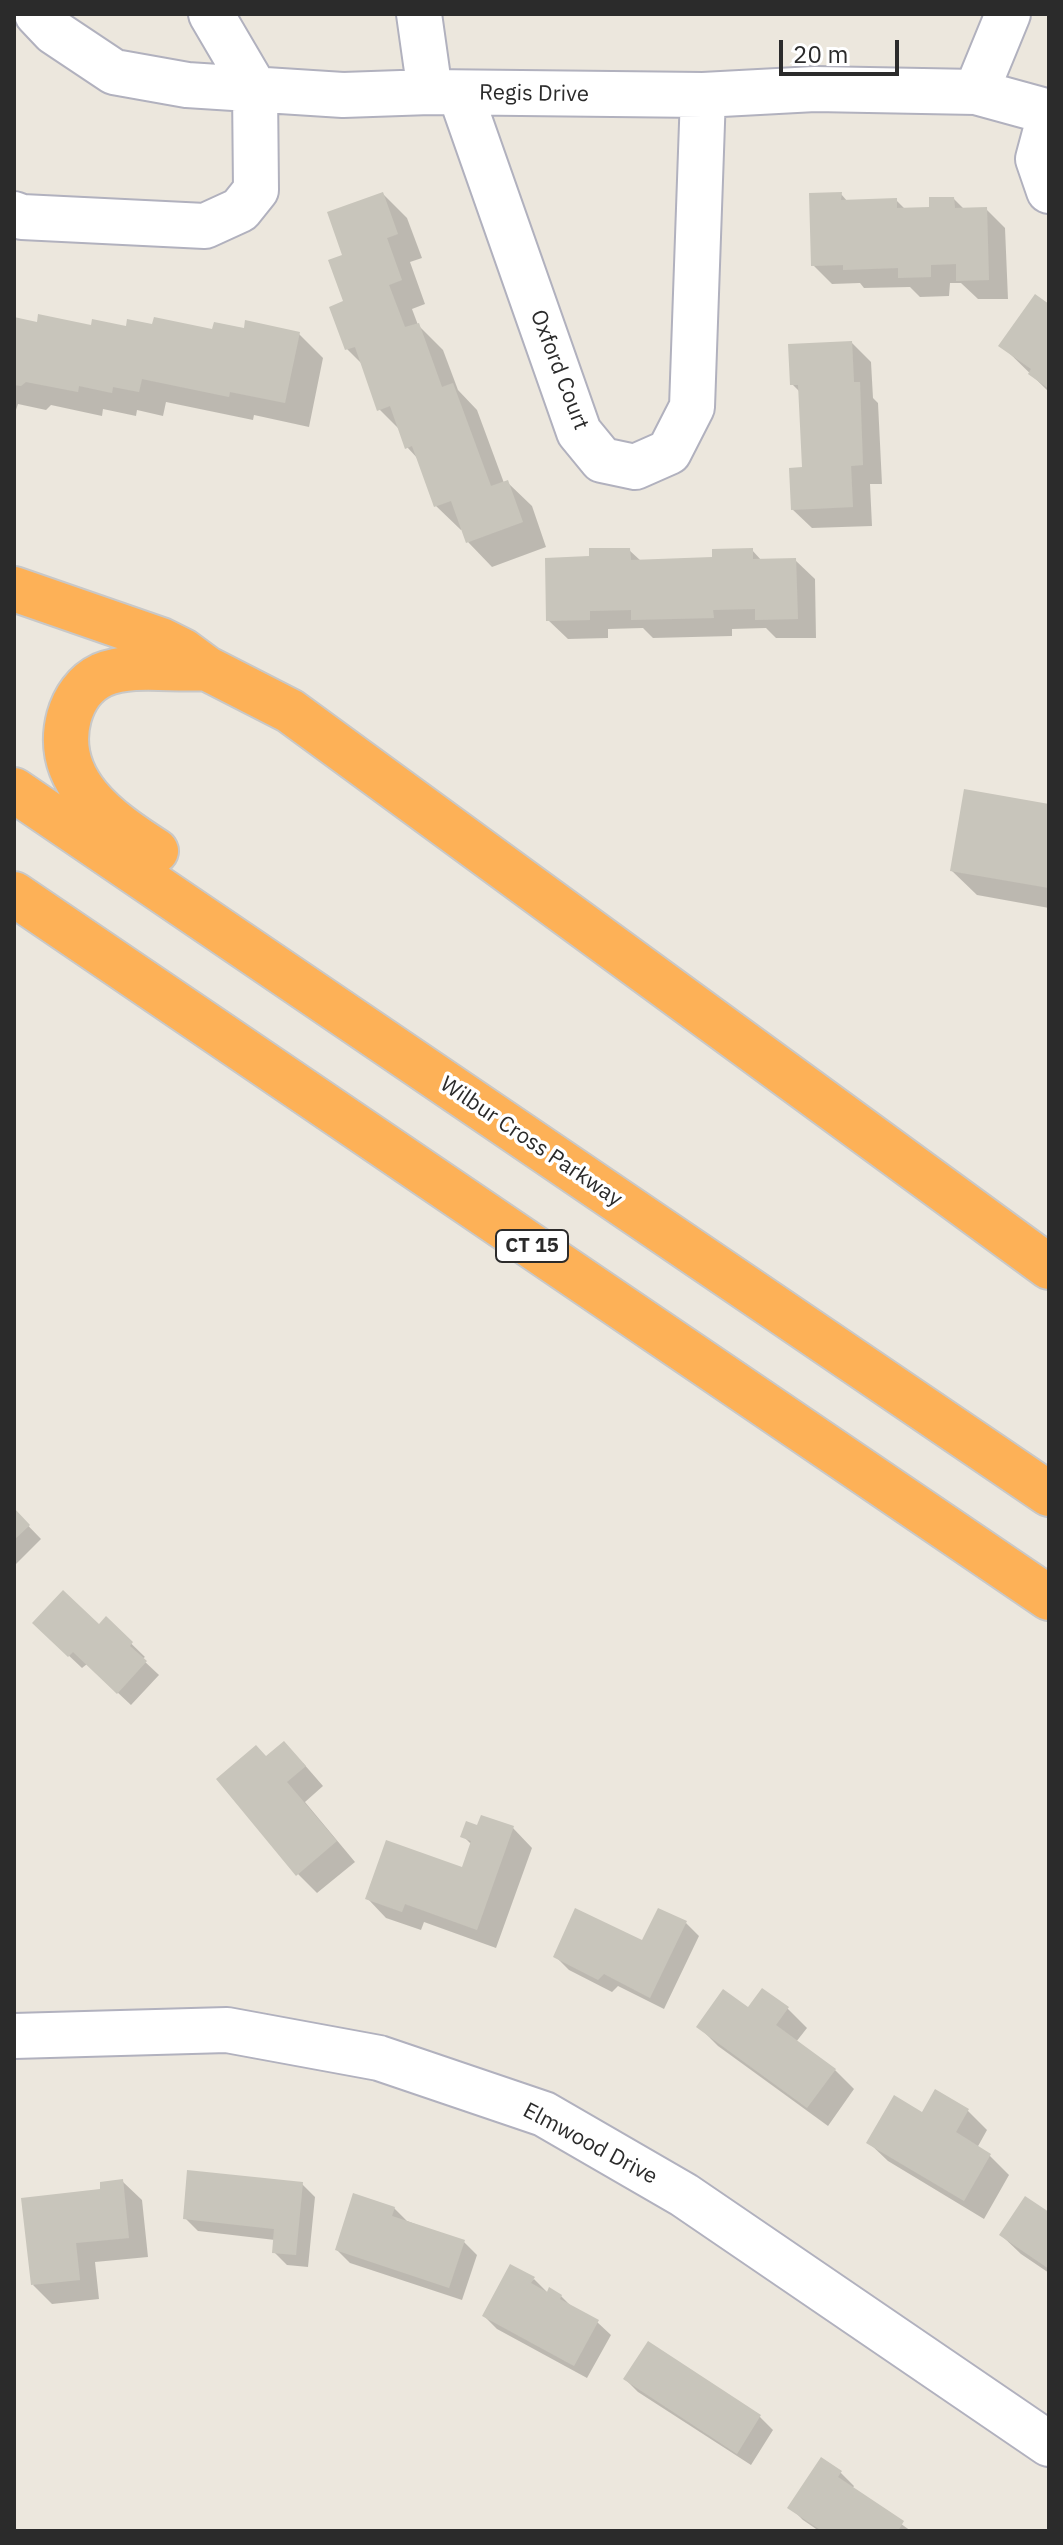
<!DOCTYPE html>
<html>
<head>
<meta charset="utf-8">
<style>
	body { margin:0 }
	#map { position:relative; width:1063px; height:2545px; overflow:hidden; background:#ece7dd; font-family:"IBM Plex Sans",sans-serif }
	canvas { display:block }
	.frame { position:absolute; inset:0; border:16px solid #2b2b2b; pointer-events:none }
	.scale { position:absolute; left:779px; top:40px; width:120px; height:36px; box-sizing:border-box; border:4px solid #2b2b2b; border-top:0; padding-left:10px; font-size:24px; line-height:28px; white-space:nowrap; color:#2b2b2b; -webkit-text-stroke:6px #fff; paint-order:stroke }
</style>
</head>
<body>
<div id="map">
<canvas width="1063" height="2545"></canvas>
<div class="frame"></div>
<div class="scale">20 m</div>
</div>
<script>
const ctx = document.querySelector('canvas').getContext('2d');
ctx.lineJoin = 'round';
function fill(path, color) {
  ctx.fillStyle = color;
  ctx.fill(path, 'evenodd');
}
function strokePath(path, color, width, dash) {
  ctx.strokeStyle = color;
  ctx.lineWidth = width;
  ctx.lineCap = dash ? 'butt' : 'round';
  ctx.setLineDash(dash || []);
  ctx.stroke(path);
}
function write(font, color, halo, rows, align = 'center') {
  ctx.font = font + ' "IBM Plex Sans",sans-serif';
  ctx.lineWidth = 7;
  ctx.setLineDash([]);
  ctx.textBaseline = 'middle';
  ctx.strokeStyle = halo;
  ctx.fillStyle = color;
  for (const [text, x, y, turn = 0] of rows) {
    ctx.save();
    ctx.translate(x, y);
    ctx.rotate((+turn || 0) * Math.PI / 180);
    ctx.textAlign = isNaN(turn) ? turn : align;
    if (halo) ctx.strokeText(text, 0, 0);
    ctx.fillText(text, 0, 0);
    ctx.restore();
  }
}
const shadow = new Path2D(`
	M383 194 407 218 422 258 410 262 425 304 412 309 418 325 443 350 458 390 477 410 504 483 507 482 532 506 546 547 492 567 468 542 463 529 461 530 436 506 419 460 407 447 401 431 379 409 364 366 347 349 345 256Z
	M841 194 848 202 896 200 906 210 931 209 954 199 964 209H986L1005 228 1008 299H978L961 283H950L949 296 920 297 910 287 864 288 860 283 832 284 813 265Z
	M1049 306V392L1001 345Z
	M14 319 38 324 93 328 154 326 299 334 323 358 309 427 254 415 253 420 166 402 163 416 137 410 136 416 103 409 102 416 51 405 46 410 18 404 16 410 14 409Z
	M852 343 871 362 873 398 878 403 882 484H870L872 526 812 528 792 509 804 469 801 393 792 384Z
	M629 550 641 561 714 559 752 550 762 561 795 560 815 579 816 638H776L766 628 732 629V636L653 638 643 628 608 629V638L568 639 548 620 591 558Z
	M1049 806V908L977 895 952 871Z
	M14 1511 41 1539 14 1566Z
	M106 1619 145 1657 142 1659 159 1675 131 1705 87 1664 82 1668 48 1636 99 1627Z
	M267 1758 303 1763 323 1786 305 1802 355 1862 317 1893 298 1874Z
	M479 1828H513L532 1848 496 1948 424 1922 421 1930 386 1918 367 1898 463 1870 472 1845 463 1836Z
	M686 1923 699 1936 664 2009 618 1986 612 1992 569 1970 556 1957 643 1943Z
	M787 2008 807 2028 796 2042 835 2070 854 2089 828 2126 718 2046 699 2027 748 2010Z
	M936 2091 968 2111 987 2130 977 2148 990 2156 1009 2175 984 2219 888 2161 868 2142 923 2115Z
	M122 2181 142 2200 148 2257 95 2262 99 2299 52 2304 33 2285 102 2191Z
	M302 2184 315 2197 308 2267 287 2265 274 2252 275 2240 198 2231 185 2218Z
	M394 2208 407 2221 464 2242 477 2255 462 2300 350 2263 337 2250Z
	M1049 2214V2273L1021 2254 1001 2235Z
	M534 2279 548 2293 561 2296 573 2308 597 2322 611 2335 587 2378 497 2329 484 2316Z
	M648 2344 760 2417 773 2430 751 2465 638 2392 625 2379Z
	M822 2460 841 2473 854 2486 852 2489 911 2531H819L803 2520 790 2507Z`);
const building = new Path2D(`
	M383 192 398 234 387 238 402 280 389 285 405 327 419 323 442 387 453 383 491 486 508 480 523 522 466 543 451 501 434 507 412 446 405 449 390 406 377 411 355 347 345 350 329 307 343 301 328 260 342 255 327 212Z
	M842 192 841 200 897 198V208L929 207V197H954L955 208 987 207 989 280 956 281V264L931 265V277L898 278V268L843 270V265L811 266 809 193Z
	M1035 294 1049 304V389L1028 374 1031 369 998 346Z
	M38 314 91 325 92 319 126 326 127 319 152 324 154 317 212 329 214 322 244 328 245 320 300 332 285 403 230 392 229 397 142 379 139 392 113 387 112 393 79 386 78 392 26 382 21 386 14 385V317L37 322Z
	M852 341 854 382H860L863 465 851 466 853 507 791 510 789 468 802 467 798 385H790L788 344Z
	M589 548H630L631 560 712 557V549L753 548V559L796 558 798 619 755 620V609L713 610 714 618 631 620V610L590 611V620L546 621 545 558 589 556Z
	M964 789 1049 804V888L950 871Z
	M14 1508 30 1525 14 1540Z
	M63 1590 99 1624 106 1616 133 1642 130 1646 147 1661 117 1694 73 1652 68 1657 32 1623Z
	M284 1741 306 1766 287 1782 337 1841 296 1876 216 1779 256 1745 266 1756Z
	M481 1815 514 1826 477 1930 405 1904 402 1912 365 1899 386 1840 462 1867 471 1841 460 1837 466 1821 477 1825Z
	M575 1908 642 1940 658 1908 687 1921 650 1998 604 1974 598 1980 553 1957Z
	M762 1988 789 2007 776 2025 836 2069 807 2108 696 2027 723 1989 748 2007Z
	M935 2089 969 2109 956 2132 991 2154 964 2201 866 2143 894 2095 922 2112Z
	M187 2170 303 2182 296 2255 272 2253 274 2229 183 2219Z
	M123 2179 129 2238 76 2243 80 2280 31 2285 21 2198 100 2189V2182Z
	M353 2193 395 2207 392 2216 465 2240 449 2288 335 2250Z
	M1025 2196 1049 2212V2269L999 2235Z
	M510 2264 535 2277 531 2283 547 2292 549 2287 562 2295 560 2299 599 2320 574 2366 482 2316Z
	M648 2341 761 2415 737 2454 623 2379Z
	M821 2457 842 2471 838 2477 904 2521 898 2531H822L787 2508Z`);
const minor = new Path2D(`
	M37 14 54 32 114 72 187 85 343 95 430 92 703 95 815 89 976 92 1049 112
	M419 14 430 92
	M976 92 1008 14
	M460 93 579 432 602 460 635 467 669 452 692 407 703 95
	M1049 118 1038 159 1049 191
	M14 214 22 217 205 226 240 210 256 190 255 89 211 14
	M14 2036 227 2030 379 2058 544 2114 684 2195 1049 2444`);
const motorway = new Path2D(`
	M14 589 161 640 183 651 206 668 290 711 1049 1267
	M14 790 1049 1494
	M156 851C109 821 52 781 69 717 74 699 85 683 102 675 133 662 173 671 206 668
	M14 894 1049 1598`);
const shields = [
	[532,1246,72]
];
const shieldNames = [
	["CT 15",532,1246]
];
const streetNames = [
	["Regis Drive",534,94,1],
	["Oxford Court",559,370,69],
	["Wilbur Cross Parkway",531,1142,34],
	["Elmwood Drive",590,2144,28]
];
fill(shadow, '#0003');
fill(building, '#c8c5bb');
strokePath(minor, '#b1b1be', 48);
strokePath(motorway, '#c8c8c8', 48);
strokePath(minor, '#fff', 44);
strokePath(motorway, '#fdb157', 44);
for (const [x, y, w] of shields) {
  const box = new Path2D();
  box.roundRect(x - w / 2, y - 16, w, 32, 6);
  ctx.fillStyle = '#fff';
  ctx.fill(box);
  strokePath(box, '#2b2b2b', 2);
}
write('bold 20px', '#2b2b2b', null, shieldNames);
write('22px', '#2b2b2b', '#fff', streetNames);
</script>
</body>
</html>
